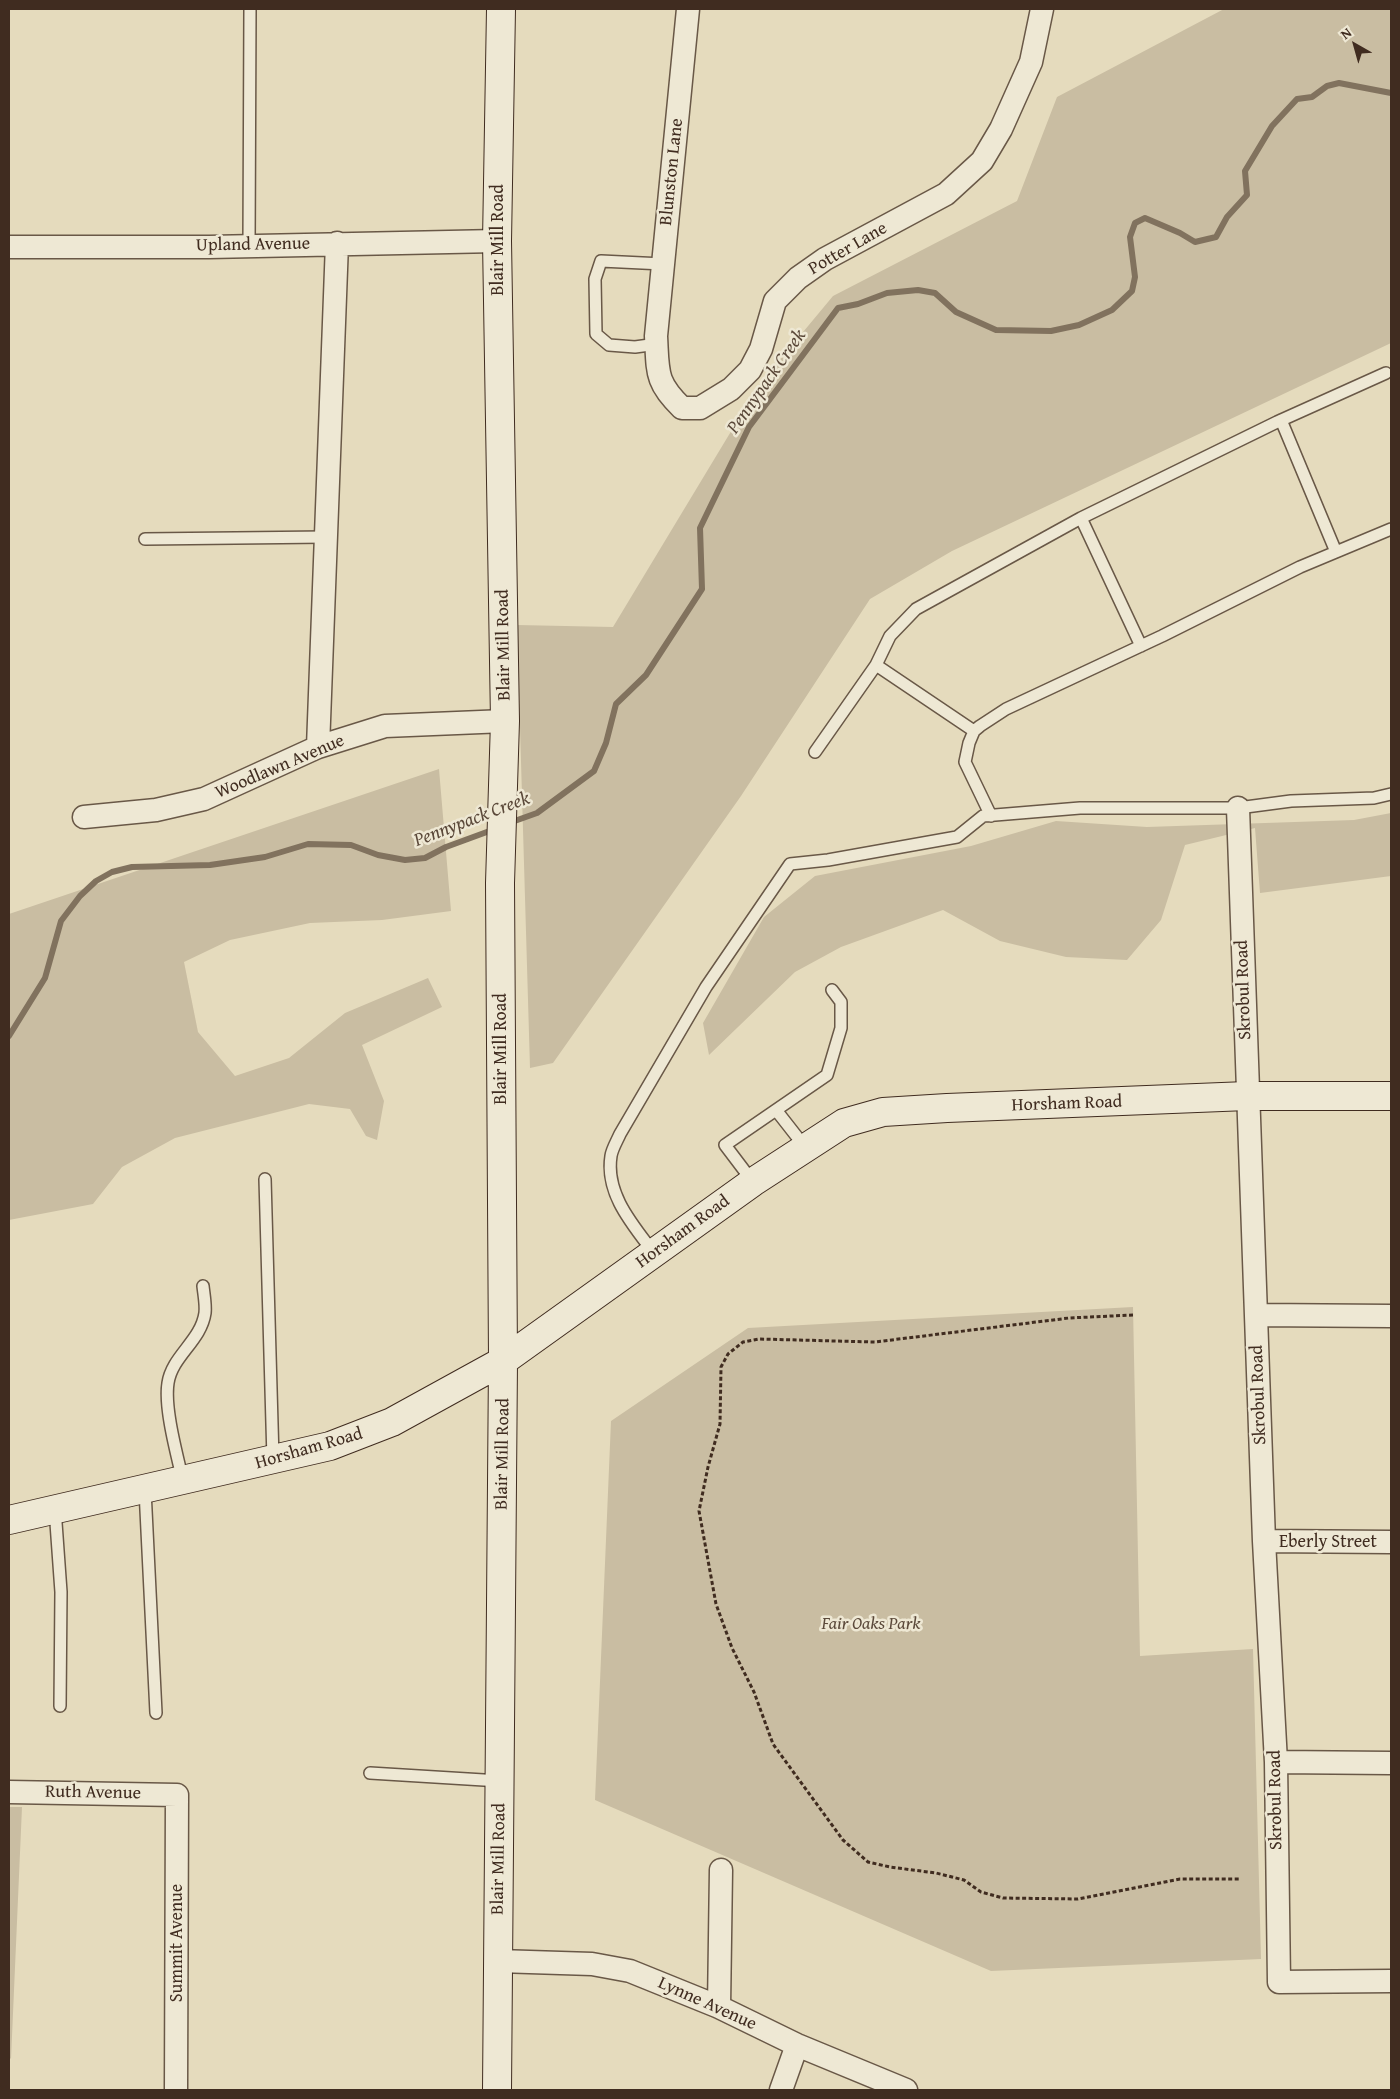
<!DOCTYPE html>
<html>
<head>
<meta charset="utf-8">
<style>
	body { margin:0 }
	#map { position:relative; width:1400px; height:2099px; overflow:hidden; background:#e5dbbd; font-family:"Gentium Book Plus",serif }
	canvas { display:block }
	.frame { position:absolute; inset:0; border:10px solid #402c20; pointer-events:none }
	.north { position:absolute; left:1330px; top:20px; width:50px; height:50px; -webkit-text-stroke:4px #eee8d4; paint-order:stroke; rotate:322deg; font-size:14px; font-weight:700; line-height:20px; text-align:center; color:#402c20 }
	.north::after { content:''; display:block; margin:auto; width:18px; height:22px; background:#402c20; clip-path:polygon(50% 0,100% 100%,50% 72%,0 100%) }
</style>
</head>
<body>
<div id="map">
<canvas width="1400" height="2099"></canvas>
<div class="frame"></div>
<div class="north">N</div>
</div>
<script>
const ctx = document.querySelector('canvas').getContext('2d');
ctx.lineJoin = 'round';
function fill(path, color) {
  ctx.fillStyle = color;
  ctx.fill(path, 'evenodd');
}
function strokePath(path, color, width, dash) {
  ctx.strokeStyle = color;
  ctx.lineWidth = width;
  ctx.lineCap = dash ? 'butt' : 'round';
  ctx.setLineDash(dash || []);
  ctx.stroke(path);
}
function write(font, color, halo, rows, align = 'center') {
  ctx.font = font + ' "Gentium Book Plus",serif';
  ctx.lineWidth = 5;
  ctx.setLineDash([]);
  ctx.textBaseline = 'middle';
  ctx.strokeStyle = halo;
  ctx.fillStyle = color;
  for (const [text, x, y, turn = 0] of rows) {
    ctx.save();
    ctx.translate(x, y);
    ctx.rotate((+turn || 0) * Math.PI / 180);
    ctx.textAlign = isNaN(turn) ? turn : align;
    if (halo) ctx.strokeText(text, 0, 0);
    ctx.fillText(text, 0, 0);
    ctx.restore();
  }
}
const green = new Path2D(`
	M1224 9H1391V343L952 551 870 599 741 796 553 1063 530 1068 517 625 613 627 759 385 833 296 1017 201 1057 97Z
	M439 769 451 911 382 920 310 923 230 940 184 962 198 1032 235 1076 289 1058 345 1013 428 978 442 1007 362 1045 384 1101 377 1140 366 1136 350 1109 309 1104 175 1138 122 1167 93 1204 9 1220V914Z
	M1391 813V876L1260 893 1255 828 1185 845 1161 920 1127 960 1066 957 1000 941 943 910 841 947 795 972 709 1055 703 1023 764 917 815 876 971 846 1056 821 1147 827 1354 820Z
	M1133 1307 1140 1656 1253 1649 1261 1959 991 1971 595 1800 611 1421 748 1328Z
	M9 1807H22L11 2059 9 2057Z`);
const stream = new Path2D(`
	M509 823 537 813 594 771 606 743 616 704 646 675 702 589 700 528 749 427 838 308 858 304 887 293 918 290 935 293 956 312 996 330 1051 331 1079 325 1112 310 1132 291 1135 277 1130 237 1135 223 1145 218 1180 233 1195 242 1216 237 1227 217 1247 195 1245 171 1272 126 1297 99 1312 97 1327 86 1339 83 1391 93
	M9 1036 45 978 61 921 80 896 96 881 112 872 132 867 210 865 265 857 308 844 351 845 378 855 405 860 425 858 446 847 495 829`);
const path = new Path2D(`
	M1133 1315 1069 1318 875 1342 759 1339 743 1342 728 1354 721 1367 720 1424 708 1467 699 1511 716 1604 732 1648 754 1692 773 1744 843 1840 868 1862 890 1867 936 1873 964 1880 981 1892 1003 1898 1078 1899 1180 1879H1240`);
const lane = new Path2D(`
	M249 245 250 9
	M657 344 635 347 609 345 596 334 595 279 601 261 663 264
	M1281 420 1336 552
	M1081 518 1141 646
	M145 539 326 537
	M876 665 974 731
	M815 752 876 665 890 636 916 609 1081 518 1277 422 1386 373
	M991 816 965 762 969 743 974 731 980 726 1006 709 1162 636 1300 567 1391 529
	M776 1110 805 1147
	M265 1179 273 1459
	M753 1182 725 1145 827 1075 841 1028V1002L832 990
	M654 1253C633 1225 605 1194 611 1156 612 1149 617 1141 620 1134L706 987 790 864 828 860 957 837 983 816 1080 808H1238L1291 801 1374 798 1391 794
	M183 1481C177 1455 164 1408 168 1383 172 1356 201 1341 205 1313 206 1305 204 1295 203 1286
	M145 1490 156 1713
	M55 1509 61 1592 60 1706
	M370 1773 500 1781`);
const street = new Path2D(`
	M688 9 656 336C658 372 655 382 682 408H700L731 389 750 370 761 349 775 301 798 278 825 259 946 194 982 161 1001 129 1031 62 1042 9
	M9 247H209L497 241
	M318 747 337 243
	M1238 808 1264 1541 1276 1762 1279 1982 1391 1981
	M84 817 156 810 204 799 318 747 385 726 505 721
	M1256 1315 1391 1316
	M1264 1541 1391 1542
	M1276 1762 1391 1763
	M9 1792 177 1795 176 2090
	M498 1961 592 1964 630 1971 719 2007 797 2045 906 2090
	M719 2007 721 1870
	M781 2090 797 2045`);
const secondary = new Path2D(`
	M9 1520 330 1446 392 1422 503 1361 753 1182 844 1123 883 1112 947 1108 1247 1096H1391
	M497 2090 503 1361 500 883 505 721 497 241 501 9`);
const streetNames = [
	["Blunston Lane",672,172,-84],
	["Blair Mill Road",498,240,-90],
	["Upland Avenue",253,245,-1],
	["Potter Lane",848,249,-30],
	["Blair Mill Road",504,645,-91],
	["Woodlawn Avenue",280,767,-23],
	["Skrobul Road",1244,990,-92],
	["Blair Mill Road",501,1049,-90],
	["Horsham Road",1067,1104,-2],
	["Horsham Road",683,1232,-36],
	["Skrobul Road",1259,1395,-92],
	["Horsham Road",309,1449,-16],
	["Blair Mill Road",503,1454,-89],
	["Eberly Street",1328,1542],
	["Ruth Avenue",93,1793,1],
	["Skrobul Road",1276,1800,-91],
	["Blair Mill Road",499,1859,-89],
	["Summit Avenue",177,1943,-90],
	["Lynne Avenue",707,2004,24]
];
const parkNames = [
	["Fair Oaks Park",871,1624]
];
const waterNames = [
	["Pennypack Creek",767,382,-55],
	["Pennypack Creek",472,820,-21]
];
fill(green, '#c9bda2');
strokePath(stream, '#81725e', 6);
strokePath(lane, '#695847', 14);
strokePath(street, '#695847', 25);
strokePath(secondary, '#402c20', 30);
strokePath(path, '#402c20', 3, [4, 2.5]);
strokePath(lane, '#eee8d4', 11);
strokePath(street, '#eee8d4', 22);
strokePath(secondary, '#eee8d4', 28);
write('18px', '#402c20', '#eee8d4', streetNames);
write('italic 18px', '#5b493a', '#eee8d4', parkNames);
write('italic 19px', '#5b493a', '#eee8d4', waterNames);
</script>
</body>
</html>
